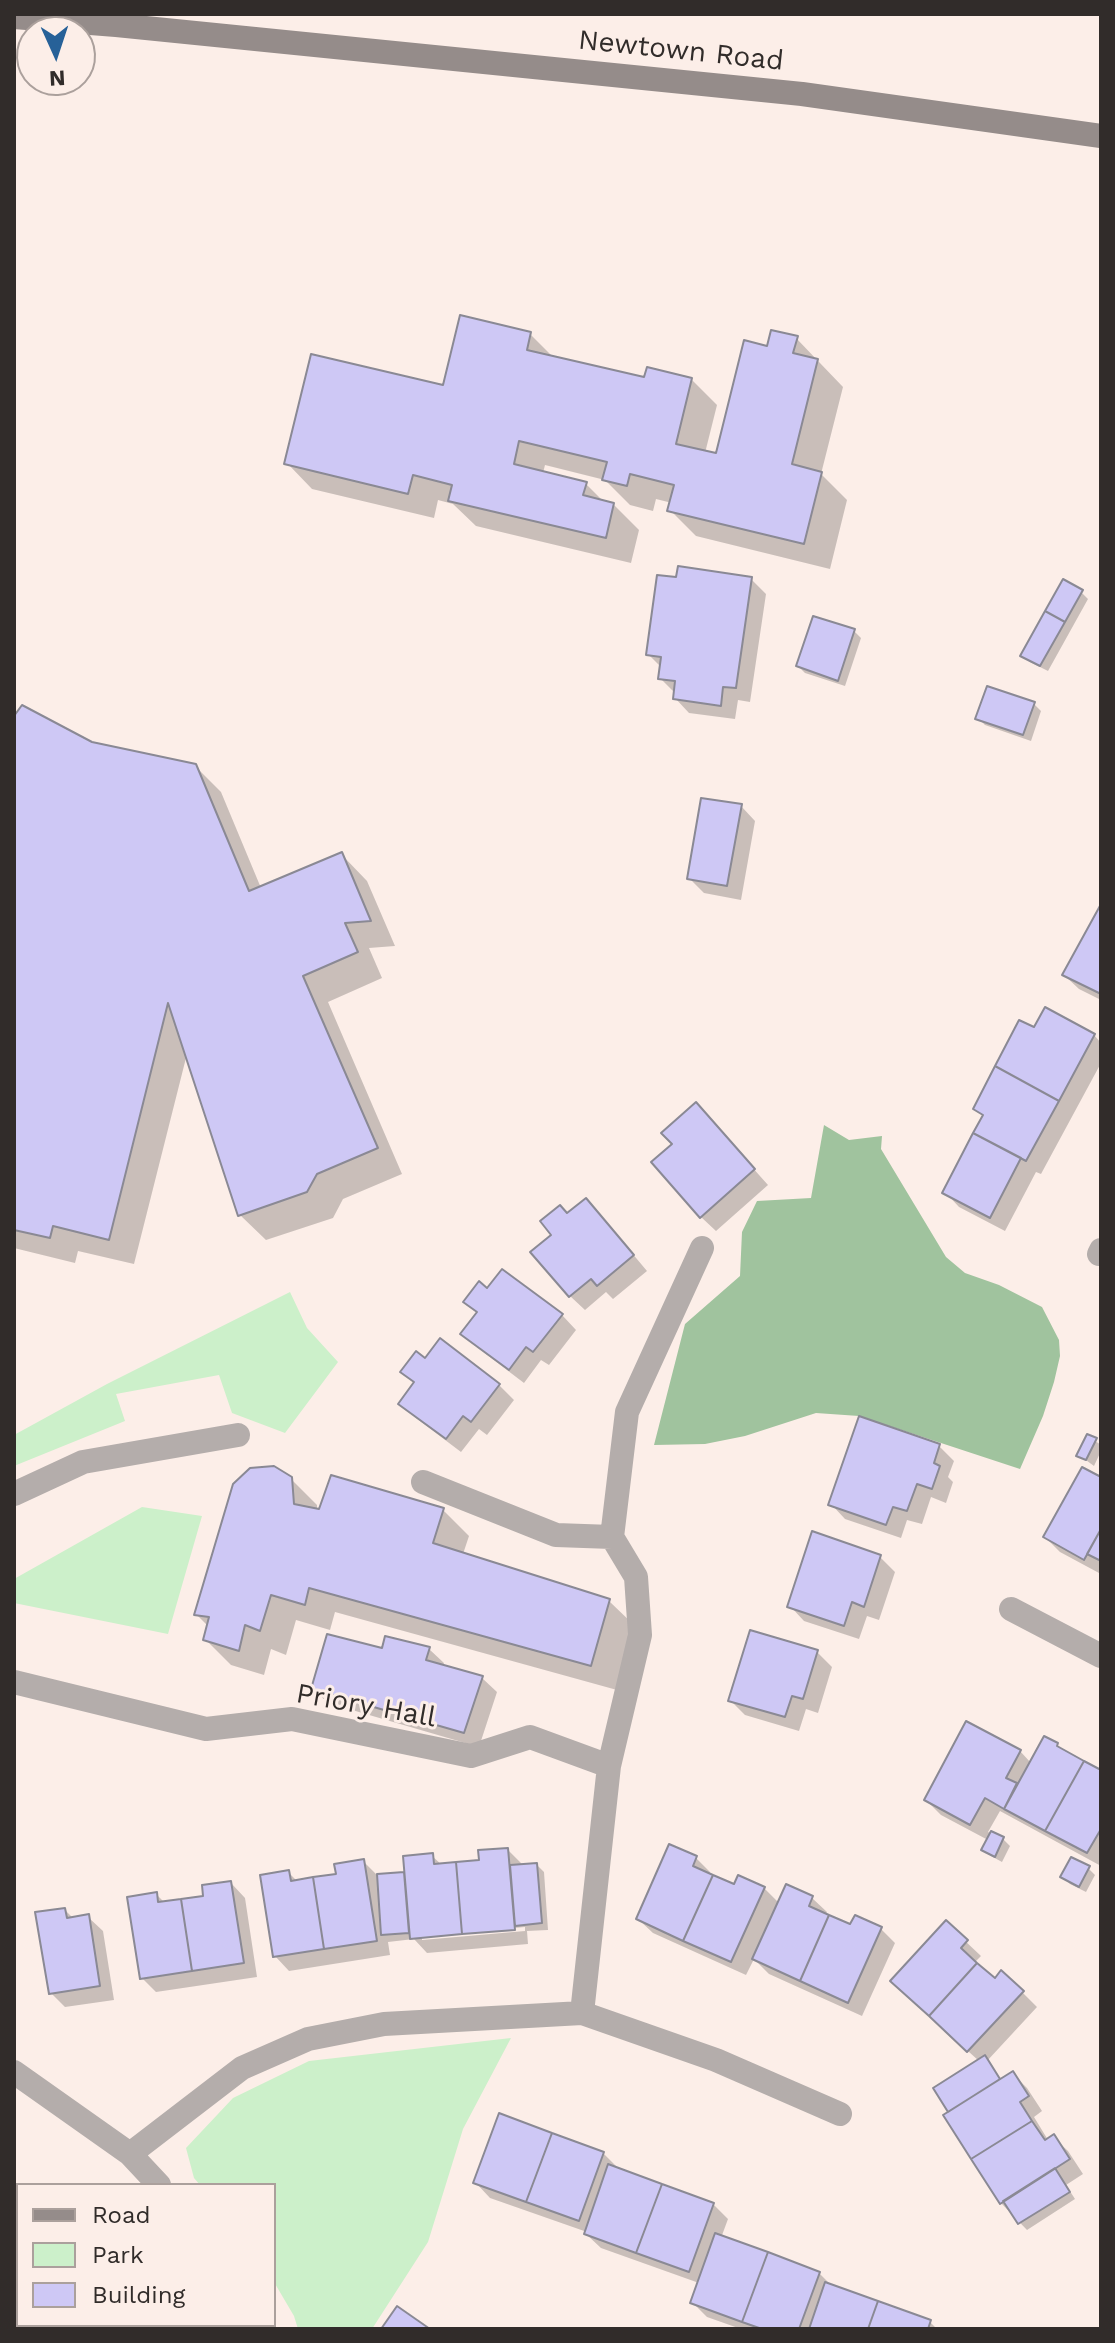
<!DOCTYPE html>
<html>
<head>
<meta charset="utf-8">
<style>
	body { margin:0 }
	#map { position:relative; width:1115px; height:2343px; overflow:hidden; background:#fceee8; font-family:"Work Sans",sans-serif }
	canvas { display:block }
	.frame { position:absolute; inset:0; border:16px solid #312c2a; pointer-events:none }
	.legend { position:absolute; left:16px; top:2183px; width:260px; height:144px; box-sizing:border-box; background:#fceee8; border:2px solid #aba09c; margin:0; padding:10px 14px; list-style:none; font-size:24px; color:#312c2a }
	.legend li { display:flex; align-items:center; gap:16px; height:40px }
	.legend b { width:40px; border:2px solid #aba09c }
	.north { position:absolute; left:16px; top:16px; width:80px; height:80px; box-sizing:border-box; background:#fceee8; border:2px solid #aba09c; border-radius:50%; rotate:177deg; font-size:22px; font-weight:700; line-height:32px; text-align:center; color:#312c2a }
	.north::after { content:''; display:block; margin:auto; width:28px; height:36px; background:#276198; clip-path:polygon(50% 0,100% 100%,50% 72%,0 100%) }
</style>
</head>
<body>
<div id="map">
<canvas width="1115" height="2343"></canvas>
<div class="frame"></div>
<ul class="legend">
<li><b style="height:10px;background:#958c8a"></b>Road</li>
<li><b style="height:22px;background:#ccf0ca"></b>Park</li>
<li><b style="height:22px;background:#cec8f5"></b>Building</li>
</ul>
<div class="north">N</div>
</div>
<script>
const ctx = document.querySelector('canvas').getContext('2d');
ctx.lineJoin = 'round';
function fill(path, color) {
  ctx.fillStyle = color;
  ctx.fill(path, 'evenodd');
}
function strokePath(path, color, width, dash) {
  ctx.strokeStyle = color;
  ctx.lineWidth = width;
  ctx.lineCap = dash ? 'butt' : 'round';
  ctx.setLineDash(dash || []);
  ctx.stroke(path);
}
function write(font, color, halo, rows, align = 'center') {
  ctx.font = font + ' "Work Sans",sans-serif';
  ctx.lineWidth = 6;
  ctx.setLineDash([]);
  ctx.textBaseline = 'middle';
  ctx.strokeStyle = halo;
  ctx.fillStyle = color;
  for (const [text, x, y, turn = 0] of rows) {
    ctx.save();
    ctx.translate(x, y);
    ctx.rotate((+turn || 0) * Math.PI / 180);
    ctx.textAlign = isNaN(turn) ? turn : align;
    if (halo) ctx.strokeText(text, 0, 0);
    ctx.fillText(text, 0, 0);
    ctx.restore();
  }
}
const green = new Path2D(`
	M290 1292 307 1328 338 1362 285 1433 232 1413 219 1375 116 1394 125 1421 14 1466V1435L107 1384Z
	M142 1507 202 1516 168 1634 14 1603V1579Z
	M511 2038 463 2129 428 2242 372 2329H298L294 2316 274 2282V2185H200L194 2178 186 2148 233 2098 309 2061Z`);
const forest = new Path2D(`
	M824 1125 849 1140 882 1136 881 1149 946 1257 965 1273 999 1285 1042 1307 1059 1340 1060 1356 1054 1382 1043 1416 1020 1469 859 1416 816 1413 745 1436 705 1444 654 1445 685 1324 740 1276 742 1232 757 1201 811 1198Z`);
const shadow = new Path2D(`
	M530 334 555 359 646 380 691 379 717 405 705 453 718 456 769 349 796 338 843 387 821 474 847 500 830 569 696 536 670 510 672 503 656 499 653 511 630 505 605 480 545 465 543 473 586 484 604 502 613 504 639 530 631 563 476 526 453 504 438 500 434 518 312 489 287 463 445 387Z
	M751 579 766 594 750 702 738 700 735 719 689 713 675 698V693L660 678 662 668 648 654Z
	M1081 592 1088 599 1048 671 1030 662 1023 655Z
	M854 631 861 638 845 686 805 673 798 666Z
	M1034 704 1041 711 1031 741 985 725 978 718Z
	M14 720 91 744 195 766 221 792 261 888 342 855 367 881 395 946 369 948 382 978 328 1002 402 1174 343 1199 333 1218 266 1240 240 1215 187 1054 134 1264 78 1251 75 1263 14 1248Z
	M741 806 755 821 741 900 704 893 689 878Z
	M1101 908V1000L1079 989 1064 975Z
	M1035 1030 1094 1035 1101 1043V1063L1041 1174 1036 1172 1005 1231 959 1207 945 1192 984 1117 976 1109Z
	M710 1120 768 1185 716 1231 701 1217 675 1144Z
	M567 1215H600L647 1271 613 1299 606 1292 585 1310 570 1296 554 1235Z
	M488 1290 562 1315 576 1330 549 1365 541 1360 524 1383 478 1348 463 1334 478 1314 466 1302Z
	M440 1341 499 1385 514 1400 487 1435 479 1429 461 1452 416 1418 401 1404 415 1384 403 1372 425 1361Z
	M1088 1436 1101 1445V1451L1094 1466 1079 1455Z
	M939 1446 954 1461 948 1477 953 1482 946 1503 931 1497 922 1524 907 1520 901 1538 845 1519 831 1504Z
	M291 1479 317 1505V1511L443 1510 469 1536 463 1554 609 1601 635 1626 617 1690 335 1612 330 1630 296 1620 286 1655 271 1649 264 1675 231 1665 205 1639 208 1626 196 1614Z
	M1101 1479V1570L1099 1573 1060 1552 1045 1537Z
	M814 1534 880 1557 895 1572 879 1620 867 1616 859 1639 804 1621 790 1606Z
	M429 1649 444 1663 443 1667 482 1678 497 1692 479 1747 328 1703 313 1689 384 1651Z
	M817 1652 832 1667 818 1713 806 1709 799 1731 745 1715 730 1700Z
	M1057 1745 1065 1753 1101 1772V1866L1000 1811 988 1832 1003 1839 1010 1846 1002 1862 991 1856 984 1849 988 1840 941 1815 926 1800 1020 1751 1031 1763Z
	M508 1850 522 1864 537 1865 544 1872 548 1930 527 1931 528 1944 427 1953 414 1939 388 1942 390 1955 289 1971 275 1956 289 1873 298 1882 338 1876 363 1861 378 1876 407 1874 432 1856 442 1865 481 1862ZM525 1927V1931L422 1940V1936Z
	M696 1858 710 1872 709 1875 735 1887 764 1888 779 1903 812 1898 827 1912 825 1915 851 1927 881 1929 895 1943 862 2016 769 1974 754 1959 746 1975 653 1933 638 1919Z
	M1088 1868 1095 1875 1086 1892 1070 1884 1063 1877Z
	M231 1883 245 1898 257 1977 156 1992 142 1978 156 1894 165 1903 206 1897Z
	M65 1910 74 1919 88 1917 103 1931 114 2000 65 2007 51 1993Z
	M946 1923 981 1956 974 1963 995 1981 1022 1992 1037 2007 987 2061 1001 2081 1013 2074 1027 2088 1042 2111 1034 2117 1048 2140 1053 2137 1068 2151 1083 2174 1066 2185 1075 2199 1027 2230 1001 2203 946 2116 979 2061 907 1996Z
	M603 2153 618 2168 713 2204 728 2219 721 2238 819 2273 832 2286 930 2322 937 2329H741L707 2317 692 2302 699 2283 601 2248 586 2234 587 2232 490 2198 476 2183Z
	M18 2316V2325H119L117 2329H14V2323Z`);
const building = new Path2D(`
	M460 315 531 332 527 350 644 377 647 367 692 378 676 444 716 453 744 340 767 346 771 330 798 336 793 353 818 359 792 464 822 472 804 544 667 511 674 485 630 474 627 486 602 480 607 462 519 441 514 464 587 482 583 495 614 503 606 538 448 501 452 485 413 475 408 494 284 464 311 354 443 385Z
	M678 566 752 577 736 688 723 687 721 706 673 699 675 681 658 679 661 657 646 655 657 575 676 577Z
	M1063 579 1083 590 1065 622 1045 611Z
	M1045 611 1065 622 1040 666 1020 656Z
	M813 616 855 629 838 681 796 666Z
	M987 686 1035 702 1023 735 975 719Z
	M22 705 92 742 196 764 249 891 342 852 371 921 345 923 358 952 303 976 378 1148 317 1174 307 1192 238 1216 168 1003 109 1240 53 1226 50 1238 14 1230V716Z
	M701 798 742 804 727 886 687 879Z
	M1101 904V994L1062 975Z
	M1045 1007 1095 1034 1059 1101 995 1066 1019 1020 1034 1027Z
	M995 1066 1059 1101 1026 1161 973 1133 983 1115 973 1109Z
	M696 1102 755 1169 700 1218 651 1162 672 1144 661 1133Z
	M973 1133 1021 1158 990 1218 942 1193Z
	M586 1198 634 1255 597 1286 591 1279 569 1297 530 1252 551 1235 540 1221 560 1205 567 1213Z
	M502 1269 563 1314 533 1352 526 1347 509 1370 460 1334 477 1312 463 1302 479 1281 487 1288Z
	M440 1338 500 1384 471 1422 463 1416 446 1439 398 1404 414 1382 400 1372 416 1351 425 1358Z
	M859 1416 940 1444 934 1463 940 1466 932 1489 917 1484 907 1511 893 1507 886 1525 828 1505Z
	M1087 1434 1097 1438 1086 1460 1076 1456Z
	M274 1466 292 1477 294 1504 319 1509 331 1475 444 1508 433 1543 610 1599 591 1666 309 1588 305 1605 271 1595 260 1631 245 1625 239 1651 203 1640 209 1617 194 1615 233 1484 250 1468Z
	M1082 1467 1101 1477V1529L1084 1560 1043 1537Z
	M1101 1529V1561L1087 1554Z
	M812 1531 881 1555 864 1607 852 1602 844 1626 787 1607Z
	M750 1630 818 1650 803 1699 792 1696 785 1717 728 1701Z
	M327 1634 382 1648 385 1636 430 1647 426 1660 483 1676 464 1733 311 1689Z
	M966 1721 1021 1750 1006 1778 1017 1783 1004 1809 985 1798 970 1825 924 1800Z
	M1044 1736 1058 1743 1057 1746 1084 1761 1045 1831 1004 1809Z
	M1084 1761 1101 1770V1829L1087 1853 1045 1831Z
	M991 1831 1004 1837 995 1857 981 1850Z
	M669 1844 697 1856 693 1866 713 1875 683 1941 636 1919Z
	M508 1848 515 1930 462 1934 456 1862 479 1860 478 1850Z
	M433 1853 434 1864 456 1862 462 1934 410 1939 403 1856Z
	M1071 1857 1090 1866 1079 1887 1060 1877Z
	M364 1859 377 1941 324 1949 313 1877 336 1874 334 1864Z
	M537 1863 542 1923 515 1926 510 1865Z
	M289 1870 291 1881 313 1877 324 1949 273 1957 260 1875Z
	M404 1872 409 1933 381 1935 377 1874Z
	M713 1875 734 1884 738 1875 765 1887 731 1962 683 1941Z
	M231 1881 244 1963 192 1971 181 1899 203 1896 202 1885Z
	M786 1884 813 1896 809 1906 829 1915 800 1981 752 1959Z
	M157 1892 158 1902 181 1899 192 1971 140 1979 127 1897Z
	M65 1908 67 1918 89 1914 100 1986 49 1994 35 1912Z
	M829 1915 850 1924 855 1915 882 1927 848 2003 800 1981Z
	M946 1920 968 1940 961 1948 977 1963 929 2016 890 1981Z
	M977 1963 995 1978 1001 1970 1024 1991 967 2052 929 2016Z
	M985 2055 1000 2079 948 2112 933 2088Z
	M1013 2071 1029 2096 1020 2102 1032 2121 971 2159 943 2115Z
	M499 2113 552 2133 526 2202 473 2183Z
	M1032 2121 1045 2140 1054 2134 1070 2159 1000 2204 971 2159Z
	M552 2133 604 2152 579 2221 526 2202Z
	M608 2164 662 2184 636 2253 584 2234Z
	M1055 2168 1070 2192 1018 2224 1003 2201Z
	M662 2184 714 2203 689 2272 636 2253Z
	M715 2233 768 2252 742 2322 690 2303Z
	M768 2252 820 2272 799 2329H762L742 2322Z
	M825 2282 878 2301 868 2329H809Z
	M878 2301 931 2320 928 2329H868Z
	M397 2306 430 2329H381Z
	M18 2312V2325H64L71 2329H14V2319Z
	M64 2325H96L94 2329H71Z`);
const street = new Path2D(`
	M1099 1254 1101 1250
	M423 1482 556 1535 612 1537
	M14 1494 83 1462 238 1435
	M1011 1609 1101 1656
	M14 1682 206 1729 292 1719 471 1756 530 1737 609 1766
	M582 2013 716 2060 840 2114
	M14 2072 130 2154
	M159 2185 130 2154 242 2068 308 2039 384 2024 582 2013 609 1766 640 1635 636 1577 612 1537 627 1412 702 1248
	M256 2325 258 2329`);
const secondary = new Path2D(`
	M14 17 116 25 802 94 1101 136`);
const streetNames = [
	["Newtown Road",681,51,6],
	["Priory Hall",366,1706,10]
];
fill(green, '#ccf0ca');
fill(forest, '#a0c39e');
fill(shadow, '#0003');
fill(building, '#cec8f5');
strokePath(building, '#8a8994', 2);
strokePath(street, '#b4adab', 24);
strokePath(secondary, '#958c8a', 24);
write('28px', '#312c2a', '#fceee8', streetNames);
</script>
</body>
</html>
